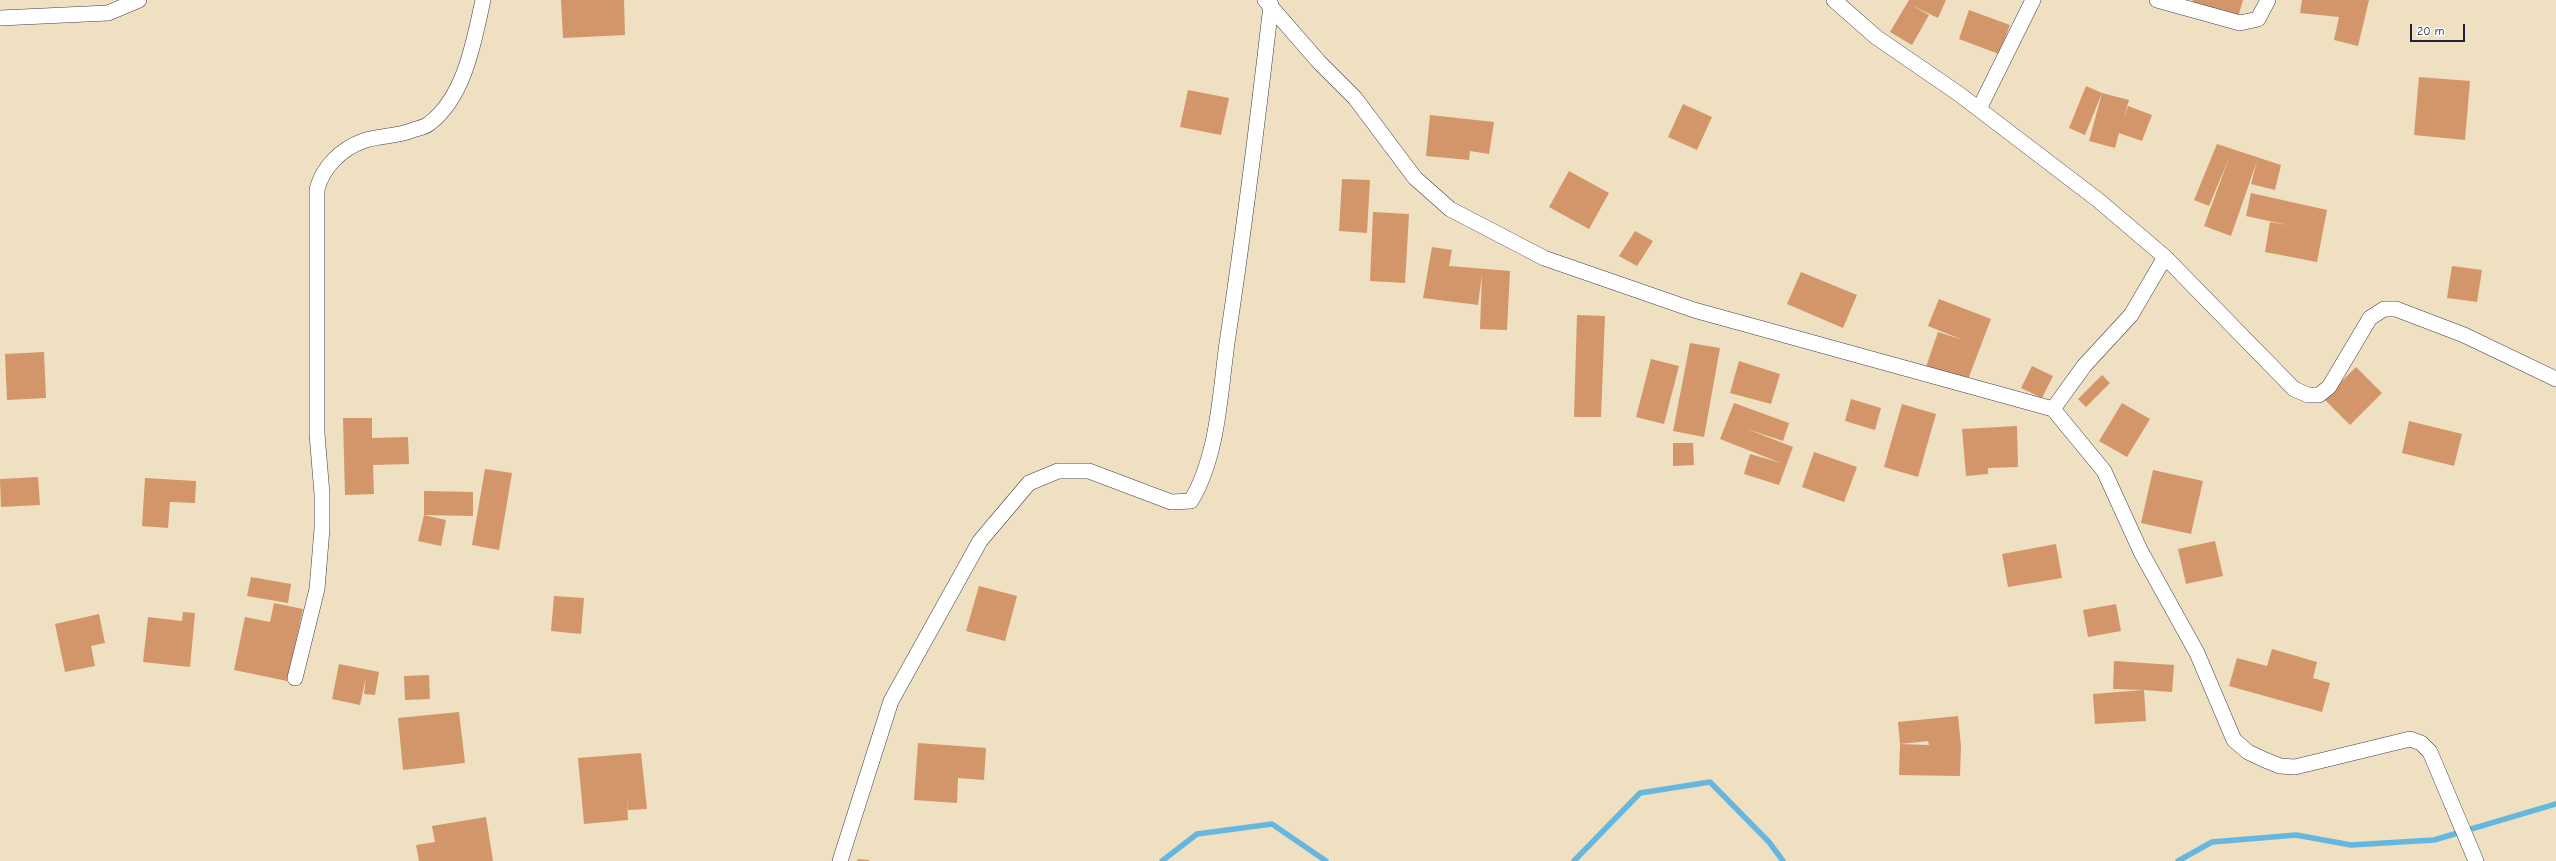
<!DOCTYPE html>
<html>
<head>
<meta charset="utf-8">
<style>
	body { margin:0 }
	#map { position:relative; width:2556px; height:861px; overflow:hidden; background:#eee0c0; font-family:"Comic Neue",sans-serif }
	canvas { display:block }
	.scale { position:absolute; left:2410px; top:24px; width:55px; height:18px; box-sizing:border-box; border:2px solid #22223b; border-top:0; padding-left:5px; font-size:12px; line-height:14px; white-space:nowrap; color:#22223b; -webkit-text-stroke:3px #fff; paint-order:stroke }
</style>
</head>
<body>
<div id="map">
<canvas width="2556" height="861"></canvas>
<div class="scale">20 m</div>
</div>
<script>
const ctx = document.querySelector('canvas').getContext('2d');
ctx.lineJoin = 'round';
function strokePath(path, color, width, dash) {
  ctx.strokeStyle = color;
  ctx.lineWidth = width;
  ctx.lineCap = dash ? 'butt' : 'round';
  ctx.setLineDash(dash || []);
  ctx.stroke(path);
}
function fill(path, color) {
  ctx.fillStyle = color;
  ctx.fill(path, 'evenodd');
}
const stream = new Path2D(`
	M1162 861 1197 834 1272 824 1326 861
	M1574 861 1640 793 1710 782 1769 842 1783 861
	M2178 861 2212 842 2296 835 2351 845 2434 840 2556 804`);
const building = new Path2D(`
	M561 0H624L625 35 563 38Z
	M1909 0H1946L1938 18 1911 5 1929 15 1912 45 1890 32Z
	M2193 0H2243L2238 17 2192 4Z
	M2302 0H2369L2358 46 2334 40 2339 17 2300 13Z
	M1969 10 2010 25 1999 54 1959 39Z
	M2419 77 2470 81 2465 140 2414 135Z
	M2086 86 2102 93 2085 135 2069 128Z
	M1188 90 1229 98 1221 135 1180 127Z
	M2102 93 2129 100 2123 120 2128 106 2152 115 2142 141 2119 133 2115 148 2089 141Z
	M1683 104 1712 117 1697 150 1668 137Z
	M1430 115 1494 122 1489 154 1470 151 1469 160 1426 156Z
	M2217 144 2281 165 2275 190 2251 184 2257 161 2231 236 2204 226 2229 158 2209 206 2194 200Z
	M1569 171 1609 193 1589 229 1549 207Z
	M1342 179 1370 180 1367 233 1339 231Z
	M2251 193 2327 210 2317 262 2265 252 2270 222 2288 225 2246 216Z
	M1373 212 1409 214 1405 283 1370 281Z
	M1635 231 1653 241 1637 266 1619 256Z
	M1432 247 1452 250 1449 266 1510 271 1507 330 1480 329 1482 274 1478 305 1423 298Z
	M2452 266 2482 270 2477 302 2447 298Z
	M1801 272 1857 295 1843 328 1787 304Z
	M1939 299 1991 319 1967 382 1926 367 1938 332 1963 340 1928 326Z
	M1577 315 1605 316 1601 417H1574Z
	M1690 343 1720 348 1704 437 1673 431Z
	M44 352 46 398 7 400 5 354Z
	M1651 359 1679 366 1664 424 1636 417Z
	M1739 361 1780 374 1771 404 1730 393Z
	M2032 366 2053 376 2042 398 2021 388Z
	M2356 367 2382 393 2350 425 2324 399Z
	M2102 375 2110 383 2086 407 2078 399Z
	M1851 399 1881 408 1875 430 1845 421Z
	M1734 403 1789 423 1783 441 1747 429 1793 447 1779 485 1744 474 1750 454 1781 463 1720 439Z
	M2122 403 2150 419 2127 457 2099 441Z
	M1902 404 1936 414 1918 477 1884 467Z
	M343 418H372V438L408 437 409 464 373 465 374 494 345 495Z
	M2409 421 2462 434 2454 466 2402 453Z
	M2017 426 2018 467 1988 468V474L1966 476 1962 429Z
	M1673 443H1693L1694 465 1673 466Z
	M1814 452 1857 467 1844 502 1802 487Z
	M485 469 512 473 499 550 472 545Z
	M2153 470 2203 481 2191 534 2141 523Z
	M38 477 40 505 1 507 0 479Z
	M145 478 196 481 195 503 170 502 168 528 142 526Z
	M424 491 473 492V516L424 515Z
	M424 515 446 520 441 546 418 541Z
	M2215 541 2223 576 2186 584 2178 549Z
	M2056 544 2062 578 2008 587 2002 554Z
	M251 577 291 584 288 603 247 596Z
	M979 586 1017 596 1005 641 966 631Z
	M554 596 584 598 581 634 551 631Z
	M274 603 303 609 287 681 234 670 245 617 270 622Z
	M2116 604 2121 631 2088 637 2083 610Z
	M183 612 195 613 190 667 143 662 148 617 182 621Z
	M99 614 105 643 91 646 95 666 65 672 55 624Z
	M2272 649 2317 662 2313 678 2330 683 2322 712 2229 686 2237 658 2267 666Z
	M2114 661 2174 665 2172 692 2144 690 2146 721 2095 724 2093 694 2144 690 2113 689Z
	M339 664 379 672 375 695 364 694 366 677 360 705 332 699Z
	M429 675 430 699 405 700 404 676Z
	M459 712 465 763 403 770 398 718Z
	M1958 716 1961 746 1960 776 1899 775 1900 744 1929 745 1928 741 1900 744 1898 722Z
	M918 743 986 748 984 780 958 778 957 803 914 800Z
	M641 753 647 809 628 810 627 797 628 820 584 824 578 758Z
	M486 817 493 861H419L416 845 435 842 432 826Z
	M858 859 869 860V861H857Z`);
const street = new Path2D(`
	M1265 0 1319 62 1355 98 1415 178 1450 209 1544 258 1694 310 2053 409 2104 471 2141 552 2197 653 2234 740 2248 752 2265 760 2280 766 2295 767 2410 739 2421 743 2430 752 2476 861
	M1834 0 1876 37 1959 94 2098 200 2165 257
	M2157 0 2240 23 2258 19 2268 0
	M0 18 108 13 139 0
	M1979 109 2033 0
	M2053 409 2084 366 2131 315 2165 257 2294 389 2308 395H2319L2329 387 2370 318 2384 309H2396L2464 335 2556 379
	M295 678 317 589 322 529V494L317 434V189C323 167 341 149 363 141 379 135 397 137 413 130 419 128 426 127 430 123 465 96 474 41 483 0
	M840 861 891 701 980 541 1029 483 1058 471H1089L1171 502 1191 501C1218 456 1220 394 1227 343 1244 231 1258 118 1271 5`);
strokePath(stream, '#65b7e0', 5.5);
fill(building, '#d3966b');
strokePath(street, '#413e4f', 16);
strokePath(street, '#fff', 15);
</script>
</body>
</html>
